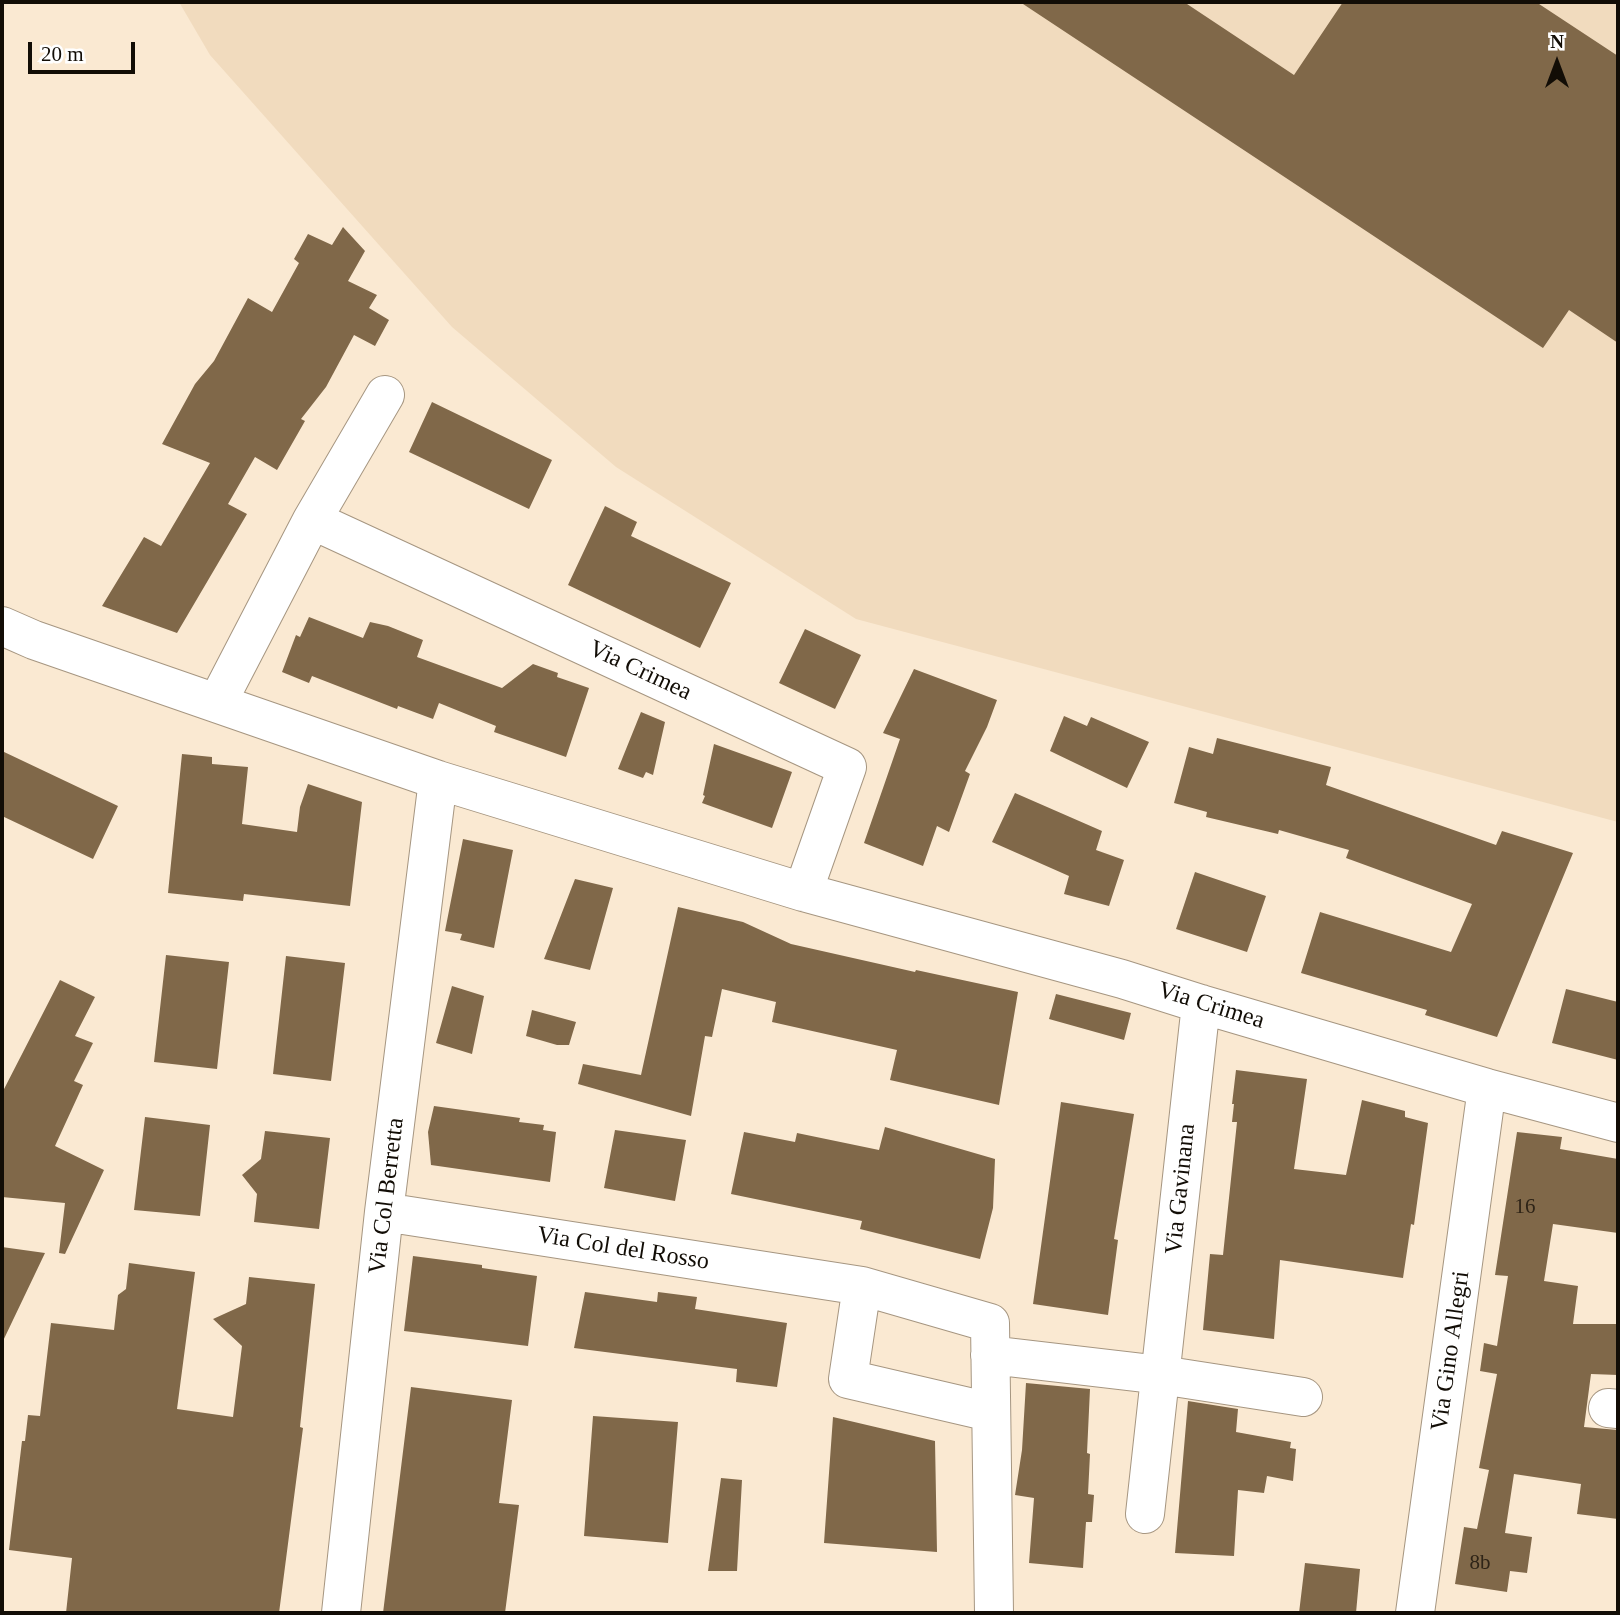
<!DOCTYPE html>
<html>
<head>
<meta charset="utf-8">
<style>
	body { margin:0 }
	#map { position:relative; width:1620px; height:1615px; overflow:hidden; background:#fae9d2; font-family:Georgia,serif }
	canvas { display:block }
	.frame { position:absolute; inset:0; border:4px solid #120d06; pointer-events:none }
	.north { position:absolute; left:1522px; top:28px; width:70px; height:70px; -webkit-text-stroke:5px #fff; paint-order:stroke; rotate:0deg; font-size:19px; font-weight:700; line-height:28px; text-align:center; color:#120d06 }
	.north::after { content:''; display:block; margin:auto; width:24px; height:32px; background:#120d06; clip-path:polygon(50% 0,100% 100%,50% 72%,0 100%) }
	.scale { position:absolute; left:28px; top:42px; width:107px; height:32px; box-sizing:border-box; border:4px solid #120d06; border-top:0; padding-left:9px; font-size:21px; line-height:24px; white-space:nowrap; color:#120d06; -webkit-text-stroke:5px #fff; paint-order:stroke }
</style>
</head>
<body>
<div id="map">
<canvas width="1620" height="1615"></canvas>
<div class="frame"></div>
<div class="north">N</div>
<div class="scale">20 m</div>
</div>
<script>
const ctx = document.querySelector('canvas').getContext('2d');
ctx.lineJoin = 'round';
function fill(path, color) {
  ctx.fillStyle = color;
  ctx.fill(path, 'evenodd');
}
function strokePath(path, color, width, dash) {
  ctx.strokeStyle = color;
  ctx.lineWidth = width;
  ctx.lineCap = dash ? 'butt' : 'round';
  ctx.setLineDash(dash || []);
  ctx.stroke(path);
}
function write(font, color, halo, rows, align = 'center') {
  ctx.font = font + ' Georgia,serif';
  ctx.lineWidth = 5;
  ctx.setLineDash([]);
  ctx.textBaseline = 'middle';
  ctx.strokeStyle = halo;
  ctx.fillStyle = color;
  for (const [text, x, y, turn = 0] of rows) {
    ctx.save();
    ctx.translate(x, y);
    ctx.rotate((+turn || 0) * Math.PI / 180);
    ctx.textAlign = isNaN(turn) ? turn : align;
    if (halo) ctx.strokeText(text, 0, 0);
    ctx.fillText(text, 0, 0);
    ctx.restore();
  }
}
const built = new Path2D(`
	M179 2H1618V822L856 619 616 467 452 327 210 55Z`);
const building = new Path2D(`
	M1020 2H1184L1294 75 1343 2H1536L1618 56V343L1569 310 1543 348Z
	M343 227 365 251 348 281 377 295 369 308 389 320 375 346 354 335 326 387 301 419 305 421 277 470 255 457 228 504 247 514 177 633 102 606 144 537 161 546 210 463 162 444 195 384 214 361 248 298 272 312 299 263 294 259 308 234 332 245Z
	M432 402 552 460 529 509 409 452Z
	M605 506 637 522 631 536 731 583 700 648 568 585Z
	M309 617 363 638 370 622 388 626 423 640 417 657 502 688 533 664 558 673 557 677 589 688 566 757 494 732 496 726 439 703 433 719 398 706 397 709 312 676 309 683 282 672 296 635 300 637Z
	M805 629 861 655 835 709 779 683Z
	M914 669 997 700 987 727 965 771 970 774 949 832 937 826 923 866 864 843 900 739 883 733Z
	M641 712 665 722 653 775 646 772 643 778 618 769Z
	M1064 716 1087 726 1091 717 1149 742 1127 788 1050 751Z
	M1217 738 1331 767 1326 785 1496 845 1502 831 1573 853 1497 1037 1425 1015 1427 1010 1301 973 1320 912 1451 952 1472 904 1346 858 1349 850 1279 830 1278 834 1206 817 1207 812 1174 803 1189 747 1213 754Z
	M714 744 792 772 772 828 702 803 705 796 703 795Z
	M2 751 118 806 93 859 2 816Z
	M182 754 212 757V764L248 767 242 824 297 832 300 807 308 784 362 802 350 906 244 894 243 901 168 893Z
	M1015 793 1102 831 1096 850 1124 860 1109 906 1064 894 1069 876 992 842Z
	M463 839 513 850 494 948 460 940 462 934 445 931Z
	M1195 872 1266 896 1247 952 1176 929Z
	M575 879 613 888 590 970 544 959Z
	M678 907 743 922 791 944 915 972 916 970 1018 992 999 1105 890 1080 897 1050 772 1022 776 1002 722 989 712 1037 705 1036 691 1116 578 1084 583 1064 641 1075Z
	M166 955 229 962 217 1069 154 1062Z
	M286 956 345 963 331 1081 273 1074Z
	M60 980 95 997 75 1036 93 1043 74 1081 83 1085 55 1146 104 1170 65 1254 59 1253 65 1203 2 1197V1093Z
	M452 986 484 996 472 1054 436 1043Z
	M1566 989 1618 1002V1060L1552 1043Z
	M1056 994 1131 1013 1124 1040 1049 1019Z
	M532 1010 576 1022 569 1045H557L526 1036Z
	M1236 1070 1307 1079 1294 1169 1346 1175 1362 1100 1405 1111V1117L1428 1123 1414 1225 1411 1224 1403 1278 1280 1260 1274 1339 1203 1330 1210 1254 1223 1255 1237 1122H1232L1234 1104H1232Z
	M1061 1102 1134 1114 1114 1239 1118 1240 1108 1315 1033 1304Z
	M434 1106 520 1118 519 1122 544 1125 543 1130 556 1132 550 1182 431 1165 428 1132Z
	M145 1117 210 1125 200 1216 134 1210Z
	M885 1127 995 1159 993 1208 980 1259 860 1229 862 1221 731 1194 744 1132 795 1142 797 1133 879 1150Z
	M615 1130 686 1140 675 1201 604 1188Z
	M265 1131 330 1138 319 1229 254 1222 257 1194 242 1175 261 1159Z
	M1517 1132 1562 1137 1560 1149 1618 1159V1233L1553 1224 1544 1281 1578 1286 1573 1324H1618V1375L1591 1374 1584 1427 1618 1430V1519L1577 1514 1581 1484 1514 1474 1505 1533 1532 1537 1527 1573 1510 1571 1507 1592 1455 1584 1464 1527 1477 1529 1489 1470 1479 1468 1497 1374 1480 1371 1484 1343 1497 1346 1508 1276 1495 1275Z
	M2 1247 45 1253 2 1343Z
	M413 1256 482 1265V1268L537 1276 528 1346 404 1331Z
	M129 1263 195 1272 177 1409 233 1417 242 1346 213 1319 246 1304 249 1277 315 1284 300 1427 303 1428 279 1613H66L72 1558 9 1550 22 1441H25L28 1415 40 1416 51 1323 114 1330 118 1295 126 1289Z
	M585 1292 657 1302 658 1292 697 1297 695 1309 787 1323 777 1387 736 1382 737 1369 574 1348Z
	M1026 1383 1090 1389 1087 1453 1090 1454 1088 1494 1094 1495 1092 1522H1086L1083 1568 1029 1563 1034 1498 1015 1495 1022 1450Z
	M411 1387 512 1400 499 1503 519 1505 505 1613H383Z
	M1188 1401 1238 1409 1236 1432 1291 1442 1290 1448 1296 1449 1293 1481 1267 1476 1264 1493 1238 1490 1234 1556 1175 1553Z
	M593 1416 678 1422 668 1543 584 1536Z
	M833 1417 935 1441 937 1552 824 1543Z
	M721 1478 742 1480 737 1571H708Z
	M1305 1563 1360 1569 1356 1613H1299Z`);
const minor = new Path2D(`
	M312 520 385 395
	M2 626 34 640 438 780 803 892 1122 979 1201 1004 1487 1088 1618 1123
	M217 703 312 520 847 767 803 892
	M384 1212 862 1286 990 1323 994 1613
	M862 1286 848 1379 990 1412
	M990 1355 1161 1375 1303 1397
	M1608 1408 1618 1409
	M1145 1514 1201 1004
	M341 1613 384 1212 438 780
	M1415 1613 1487 1088`);
const numberNames = [
	["16",1525,1207],
	["8b",1480,1563]
];
const streetNames = [
	["Via Crimea",640,671,25],
	["Via Crimea",1211,1006,17],
	["Via Gavinana",1181,1189,-84],
	["Via Col Berretta",387,1196,-83],
	["Via Col del Rosso",623,1249,9],
	["Via Gino Allegri",1451,1351,-82]
];
fill(built, '#f1dbbe');
fill(building, '#806849');
strokePath(minor, '#a69681', 40);
strokePath(minor, '#fff', 38);
write('21px', '#2e2417', null, numberNames);
write('24px', '#120d06', '#fff', streetNames);
</script>
</body>
</html>
